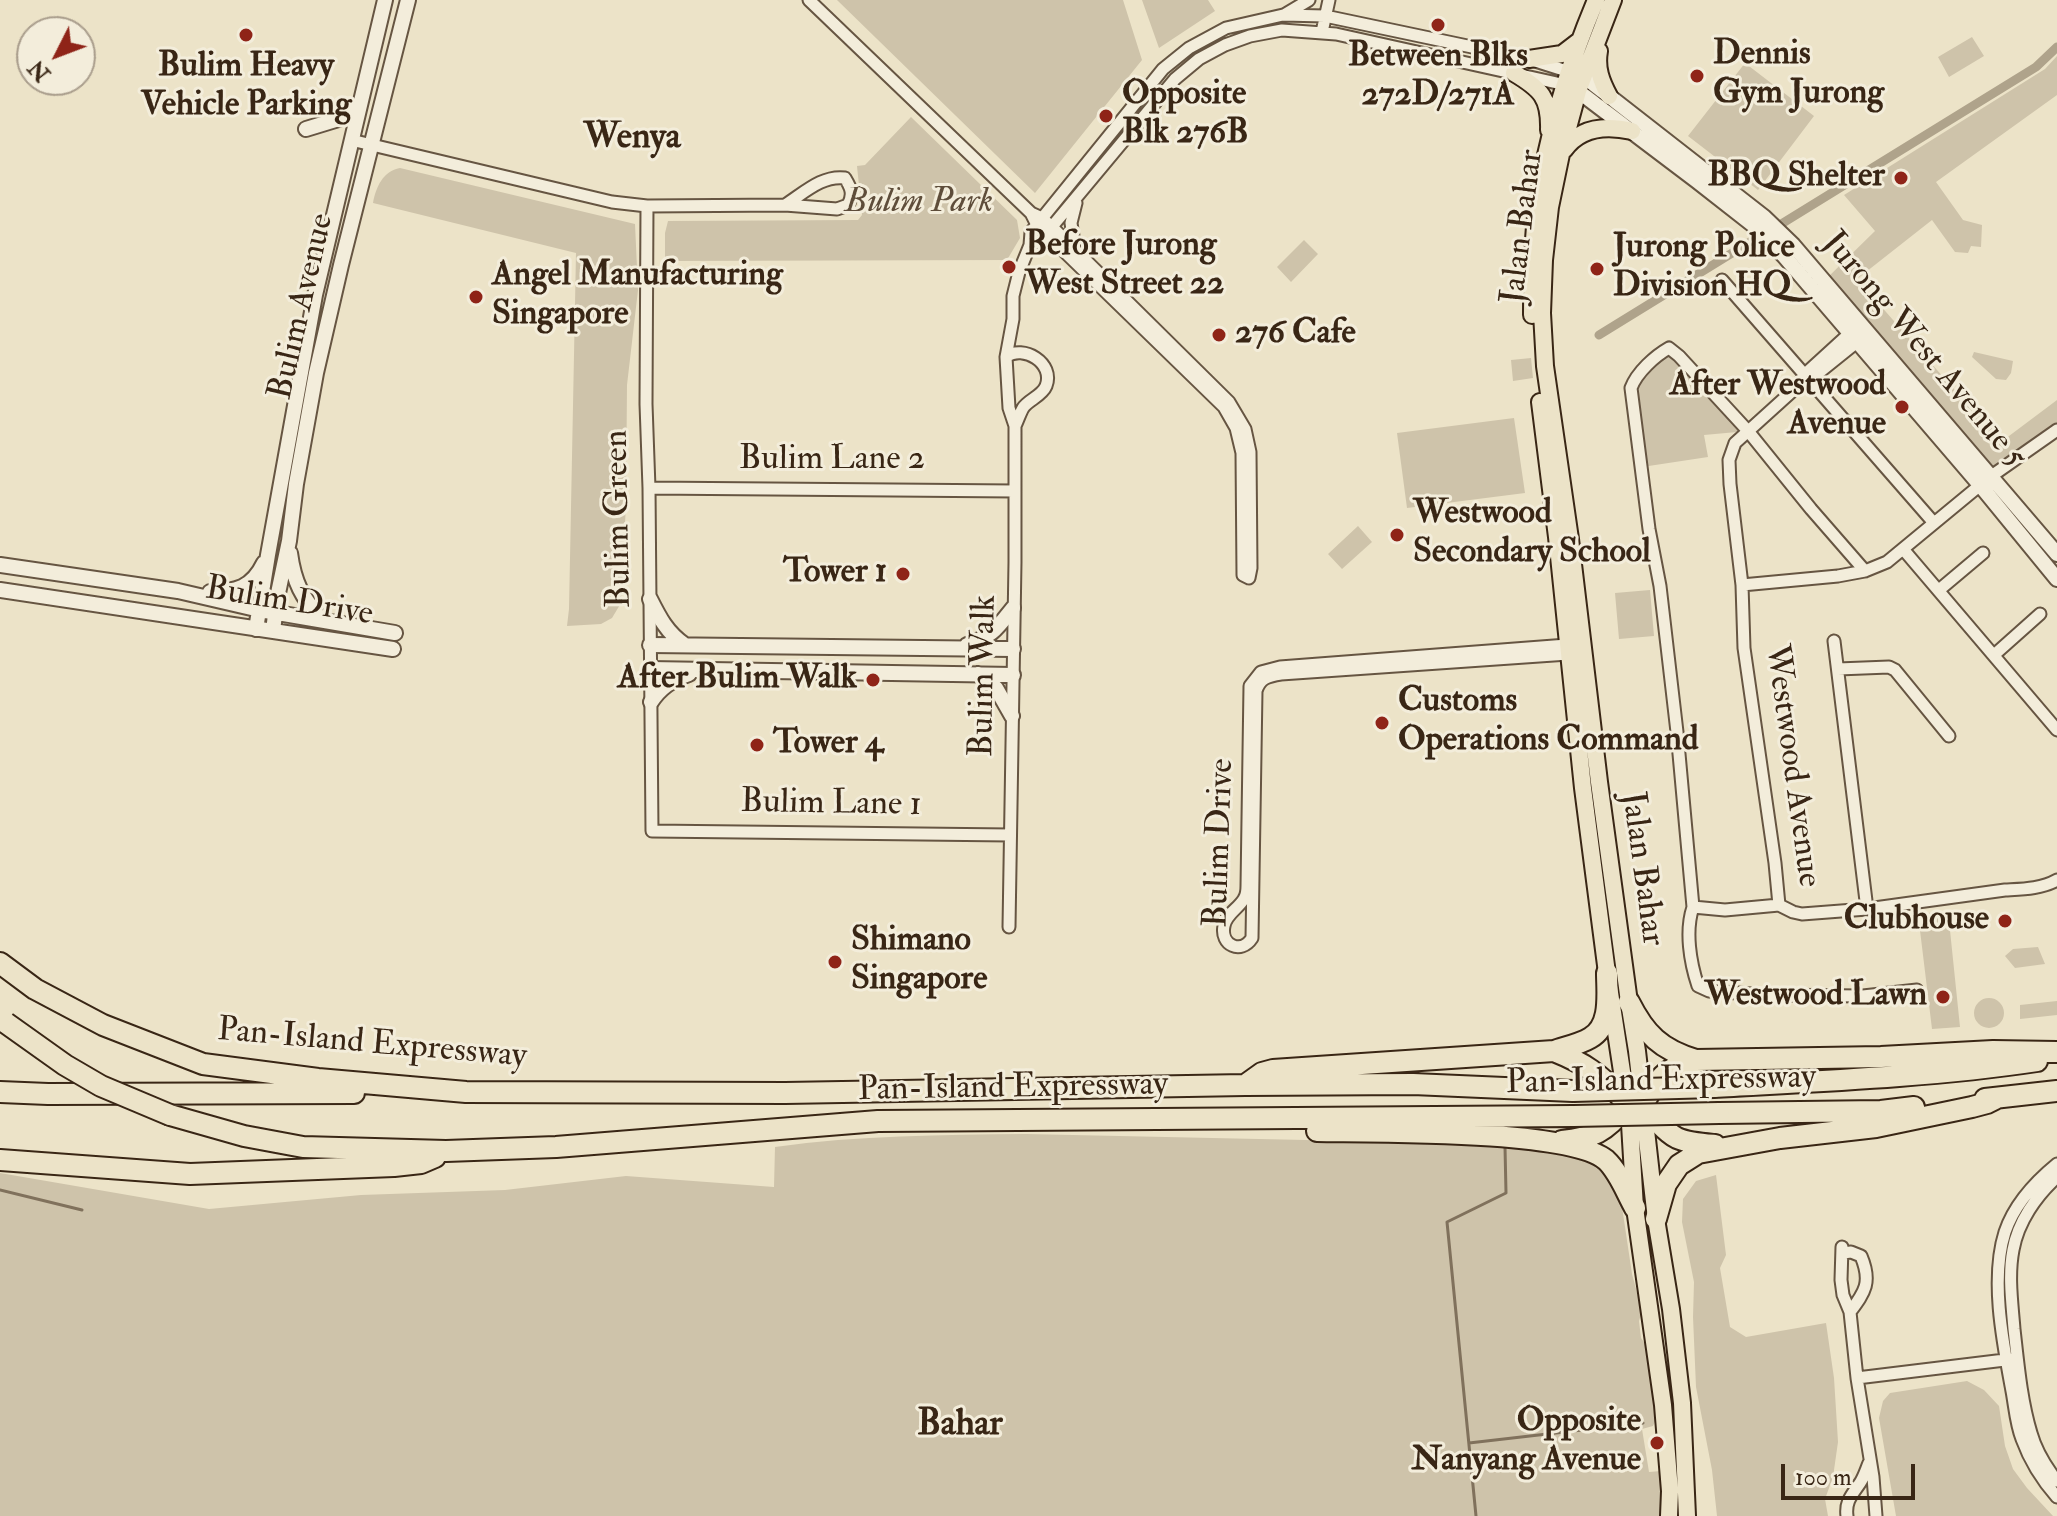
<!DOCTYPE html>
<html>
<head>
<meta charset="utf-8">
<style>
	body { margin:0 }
	#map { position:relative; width:2057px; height:1516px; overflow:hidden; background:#ece3c8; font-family:"IM FELL Double Pica",serif }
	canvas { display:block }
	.north { position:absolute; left:16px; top:16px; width:80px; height:80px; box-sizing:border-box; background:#f3eddb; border:2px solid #a99d8c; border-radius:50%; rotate:228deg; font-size:22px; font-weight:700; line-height:32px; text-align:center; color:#392615 }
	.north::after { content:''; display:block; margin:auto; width:28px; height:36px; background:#8f2418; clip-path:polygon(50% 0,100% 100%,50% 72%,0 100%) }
	.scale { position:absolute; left:1781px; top:1464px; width:134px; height:36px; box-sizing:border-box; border:4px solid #392615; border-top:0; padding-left:10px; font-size:24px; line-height:28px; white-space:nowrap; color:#392615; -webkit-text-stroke:6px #f3eddb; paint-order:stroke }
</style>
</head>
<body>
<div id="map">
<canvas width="2057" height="1516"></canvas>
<div class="north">N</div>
<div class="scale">100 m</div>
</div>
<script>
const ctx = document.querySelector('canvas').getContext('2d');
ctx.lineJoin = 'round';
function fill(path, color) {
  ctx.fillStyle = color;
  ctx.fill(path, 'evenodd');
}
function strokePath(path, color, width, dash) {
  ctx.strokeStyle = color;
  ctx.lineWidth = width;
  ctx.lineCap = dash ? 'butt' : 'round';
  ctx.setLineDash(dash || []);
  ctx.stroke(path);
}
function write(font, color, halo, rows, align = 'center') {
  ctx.font = font + ' "IM FELL Double Pica",serif';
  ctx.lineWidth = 6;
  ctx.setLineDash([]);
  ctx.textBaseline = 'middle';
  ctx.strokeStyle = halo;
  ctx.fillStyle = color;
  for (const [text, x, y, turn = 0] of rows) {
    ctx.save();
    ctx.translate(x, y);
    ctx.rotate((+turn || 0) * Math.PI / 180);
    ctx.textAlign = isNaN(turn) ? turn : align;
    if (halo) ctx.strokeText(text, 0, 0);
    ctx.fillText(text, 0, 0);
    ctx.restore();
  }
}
const green = new Path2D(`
	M837 0H1123L1142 60 1035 193Z
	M1142 0H1208L1215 11 1159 48Z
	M1972 37 1984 56 1949 77 1938 57Z
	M2057 56V95L1936 182 1963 220 1982 225 1981 247 1971 246 1968 253 1955 252 1932 220 1857 279 1952 387 2005 439 2057 400V428L1990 477 1824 281 1875 231 1844 195 2045 69Z
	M1745 63 1814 116 1758 190 1688 136Z
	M911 117 1017 220 1020 238 1007 260 665 261V233L668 221 858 220 862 215 857 166 865 165Z
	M400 168 635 224 638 290 627 385 626 504 621 603 612 618 601 624 567 626 569 609 576 253 373 203C376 187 383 171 400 168Z
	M1304 240 1318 254 1291 282 1277 267Z
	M1669 348 1748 431 1704 435 1708 457 1642 467 1631 390Z
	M1974 352 2013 361 2011 373 2006 380 1996 379 1972 357Z
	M1531 358 1533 378 1513 381 1511 360Z
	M1514 418 1525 493 1407 508 1397 433Z
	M1358 526 1372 542 1342 569 1328 554Z
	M1650 590 1654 636 1619 639 1615 593Z
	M1948 911 1960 1027 1932 1029 1918 914Z
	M2038 947 2045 964 2015 968 2005 956 2013 949Z
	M1974 1013a15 15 0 1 1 30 0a15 15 0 1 1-30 0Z
	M2057 1001V1015L2020 1019V1005Z
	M1026 1134 1352 1141 1542 1149 1583 1156 1603 1167 1621 1200 1632 1274 1642 1311 1639 1321 1641 1338 1646 1345 1656 1419 1653 1426 1642 1429 1649 1472 1661 1471 1663 1491 1662 1516H0V1173L209 1209 361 1195 505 1190 626 1176 774 1187 775 1147C859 1135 942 1135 1026 1134Z
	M1716 1175 1726 1255 1720 1268 1730 1327 1746 1337 1826 1323 1834 1378 1838 1442 1833 1477 1825 1499 1828 1516H1717L1712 1470 1696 1387 1693 1317 1694 1282 1682 1222 1683 1199 1696 1181Z
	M1967 1381 1984 1390 1999 1406 2005 1446 2013 1469 2027 1488 2053 1516H1896L1879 1418 1883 1401 1890 1393Z`);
const stream = new Path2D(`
	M0 1190 82 1210
	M1469 1443 1643 1423
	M1476 1516 1447 1222 1506 1193 1505 1147`);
const canal = new Path2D(`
	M1778 226 2036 67 2057 47
	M1599 335 1763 234`);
const minor = new Path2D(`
	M809 0 1031 213 1042 218 1052 227 1229 402 1245 429 1250 452 1251 568 1249 578 1243 575 1242 453 1236 428 1224 407 1037 225 1031 213
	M1284 15 1309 0
	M1322 32 1329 0
	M351 140 612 202 647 206 785 205 837 209 848 205C854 194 851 188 845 178 822 175 804 193 785 205
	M647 206 646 404 649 488 652 831 1010 835
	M1030 245 1040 241 1175 79 1199 59 1225 45 1250 36 1282 30 1336 34 1566 85
	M1075 249 1071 223 1076 203
	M1722 280 1934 523
	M1006 357C1023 344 1055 363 1046 386 1042 396 1028 400 1023 408 1020 413 1018 420 1015 426
	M1806 383 1857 342
	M649 488 1015 491
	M1903 549 2057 730
	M1865 571 1811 509 1748 431 1679 356 1669 348C1655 356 1637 372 1631 388L1649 529 1660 586 1677 732 1693 907C1685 931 1690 962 1698 986L1709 991 1766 995 1863 996 1917 990
	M1742 585 1838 576 1865 571 1887 562 1990 477 2057 430
	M1939 590 1983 553
	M1834 641 1867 909
	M1567 645 1280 667 1261 672 1250 686 1247 886C1247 890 1246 896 1244 899 1238 909 1226 914 1224 926 1220 945 1241 955 1252 938L1256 691C1260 678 1268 676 1281 674L1568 654
	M1994 655 2040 614
	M1838 669 1889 667 1895 670 1949 736
	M1779 905 1775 863 1744 648 1742 585 1730 484 1729 460 1735 443 1798 386 1804 375 1850 333
	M1779 905 1793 912 1802 914 1867 909 2005 890C2022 889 2041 889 2057 880
	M1693 907 1725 910 1779 905
	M1009 927 1015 562V426L1009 408 1006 357 1013 319V296L1019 272 1030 245 1031 232 1163 69 1189 48 1226 28 1283 15 1325 16 1529 59 1570 72
	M2057 1164C2035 1182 2014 1205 2005 1232 1990 1279 2003 1343 2012 1391 2015 1407 2016 1424 2022 1439 2030 1461 2042 1480 2057 1497
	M2057 1177C2036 1196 2018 1222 2013 1250 2008 1276 2012 1303 2014 1329 2018 1364 2021 1400 2031 1433 2036 1451 2046 1467 2057 1481
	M1842 1247 1841 1280 1843 1295 1850 1312 1857 1378 1873 1477 1876 1516
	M1843 1253 1851 1252 1861 1256C1872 1282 1865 1292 1850 1312
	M1857 1378 2013 1359
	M1847 1516C1845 1501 1852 1495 1860 1483 1864 1477 1866 1470 1869 1463`);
const tertiary = new Path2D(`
	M1576 74 1591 82 1764 217 1793 245 2057 554
	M1570 87 1578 91 1697 181 1757 228 1784 256 1980 485 2057 579
	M306 129 342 118 359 105
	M290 553C294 583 302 597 321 619
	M0 565 178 591 260 610 395 633
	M0 590 393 649
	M210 592C236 592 252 588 264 563
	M650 599C659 617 667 633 685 645
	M256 629 268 555 315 295 385 0
	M273 631 277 598 289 541 296 484 316 373 341 265 408 0
	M650 645 1013 649
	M967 645C993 636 997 628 1013 608
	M650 669 1013 675
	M978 674 996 688 1012 716
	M651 702C660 688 673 679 689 674`);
const primary = new Path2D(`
	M1613 0 1578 91 1561 154 1550 207 1544 260 1542 313 1545 366 1570 539 1599 782 1629 1002 1637 1051 1656 1219 1671 1309 1682 1403 1687 1516
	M1599 51C1596 68 1601 81 1609 96
	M1529 59 1562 54 1579 41
	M1514 73C1541 89 1550 98 1549 130
	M1564 150C1580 127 1606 125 1632 131
	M1532 315C1532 269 1533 221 1542 175 1553 116 1573 55 1596 0
	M1540 402 1557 537 1583 788 1607 973 1630 1124 1635 1208 1663 1405 1670 1491 1669 1516`);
const motorway = new Path2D(`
	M0 963 35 989 103 1025 203 1064 318 1079 466 1092 785 1093 1245 1085 1413 1084 1573 1091
	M1629 1002C1645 1034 1661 1050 1696 1060L1881 1057 1993 1051 2057 1052
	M1554 1051C1584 1063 1600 1074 1622 1098
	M1248 1083 1262 1073 1273 1070 1554 1051C1566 1047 1580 1044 1590 1038 1612 1026 1607 993 1607 973
	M1624 1083C1641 1099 1658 1128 1677 1138 1688 1143 1703 1144 1715 1145
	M1714 1087C1822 1081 1930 1077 2037 1061
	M0 1092 48 1094 354 1093
	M1646 1099C1661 1074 1668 1066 1698 1062
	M1985 1099 2057 1091
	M1719 1113 1881 1111 1914 1107
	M170 1115 244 1136 303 1147 446 1151 556 1147 878 1121 1574 1116
	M1317 1131C1372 1132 1569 1129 1606 1160 1619 1172 1626 1192 1635 1208
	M1562 1141C1592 1138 1607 1132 1625 1107
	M0 1160 190 1174 394 1166 421 1163 435 1157
	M1656 1219 1666 1184 1679 1165 1698 1153 1780 1138 1876 1127 1972 1107 1987 1103 1997 1098`);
const motorwayBridge = new Path2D(`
	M6 1023 65 1065 101 1086 170 1115
	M1573 1091 1714 1087
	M1574 1116 1719 1113`);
const markers = [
	[1438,25,8,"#8f2418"],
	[246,35,8,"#8f2418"],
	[1697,76,8,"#8f2418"],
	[1106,116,8,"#8f2418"],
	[1901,178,8,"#8f2418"],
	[1009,267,8,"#8f2418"],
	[1597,269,8,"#8f2418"],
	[476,297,8,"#8f2418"],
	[1219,335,8,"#8f2418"],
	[1902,407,8,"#8f2418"],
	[1397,535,8,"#8f2418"],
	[903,574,8,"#8f2418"],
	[873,680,8,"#8f2418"],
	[1382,723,8,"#8f2418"],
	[757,745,8,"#8f2418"],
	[2005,921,8,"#8f2418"],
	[835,962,8,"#8f2418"],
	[1943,997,8,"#8f2418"],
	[1657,1443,8,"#8f2418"]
];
const poiNames = [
	["Dennis",1713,56],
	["Gym Jurong",1713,95],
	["Between Blks",1438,58,"center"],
	["272D/271A",1438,97,"center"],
	["Bulim Heavy",246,68,"center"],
	["Vehicle Parking",246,107,"center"],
	["Opposite",1122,96],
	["Blk 276B",1122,135],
	["BBQ Shelter",1885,178,"right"],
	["Before Jurong",1025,247],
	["West Street 22",1025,286],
	["Jurong Police",1613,249],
	["Division HQ",1613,288],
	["Angel Manufacturing",492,277],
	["Singapore",492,316],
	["276 Cafe",1235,335],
	["After Westwood",1886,387,"right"],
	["Avenue",1886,426,"right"],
	["Westwood",1413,515],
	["Secondary School",1413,554],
	["Tower 1",887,574,"right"],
	["After Bulim Walk",857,680,"right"],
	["Customs",1398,703],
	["Operations Command",1398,742],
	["Tower 4",773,745],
	["Clubhouse",1989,921,"right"],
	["Shimano",851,942],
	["Singapore",851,981],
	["Westwood Lawn",1927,997,"right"],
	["Opposite",1641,1423,"right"],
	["Nanyang Avenue",1641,1462,"right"]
];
const parkNames = [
	["Bulim Park",919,204]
];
const streetNames = [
	["Jalan Bahar",1524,227,-83],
	["Bulim Avenue",303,307,-77],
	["Jurong West Avenue 5",1923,351,50],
	["Bulim Lane 2",832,461],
	["Bulim Green",620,519,-91],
	["Bulim Drive",289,603,9],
	["Bulim Walk",985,676,-89],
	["Westwood Avenue",1791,766,82],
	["Bulim Lane 1",831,805,1],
	["Bulim Drive",1221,843,-88],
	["Jalan Bahar",1641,869,82],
	["Pan-Island Expressway",372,1045,5],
	["Pan-Island Expressway",1661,1082,-1],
	["Pan-Island Expressway",1013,1089,-1]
];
const neighbourhoodNames = [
	["Wenya",632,139],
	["Bahar",960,1426]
];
fill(green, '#cec3aa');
strokePath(stream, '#80715c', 3);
strokePath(canal, '#afa38b', 9);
strokePath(minor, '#665542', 15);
strokePath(tertiary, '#665542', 18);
strokePath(primary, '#392615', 20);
strokePath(motorway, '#392615', 24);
strokePath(minor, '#f3eddb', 11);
strokePath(tertiary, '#f3eddb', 14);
strokePath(primary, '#ece3c8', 16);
strokePath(motorway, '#ece3c8', 20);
strokePath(motorwayBridge, '#392615', 24, []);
strokePath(motorwayBridge, '#ece3c8', 20);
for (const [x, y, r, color] of markers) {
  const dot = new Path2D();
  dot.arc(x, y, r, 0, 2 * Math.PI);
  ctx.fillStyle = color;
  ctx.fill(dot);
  strokePath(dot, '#f3eddb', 3);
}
write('bold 34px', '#392615', '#f3eddb', poiNames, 'left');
write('italic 34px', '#5e4d3a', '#f3eddb', parkNames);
write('34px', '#392615', '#f3eddb', streetNames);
write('bold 36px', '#392615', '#f3eddb', neighbourhoodNames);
</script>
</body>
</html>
